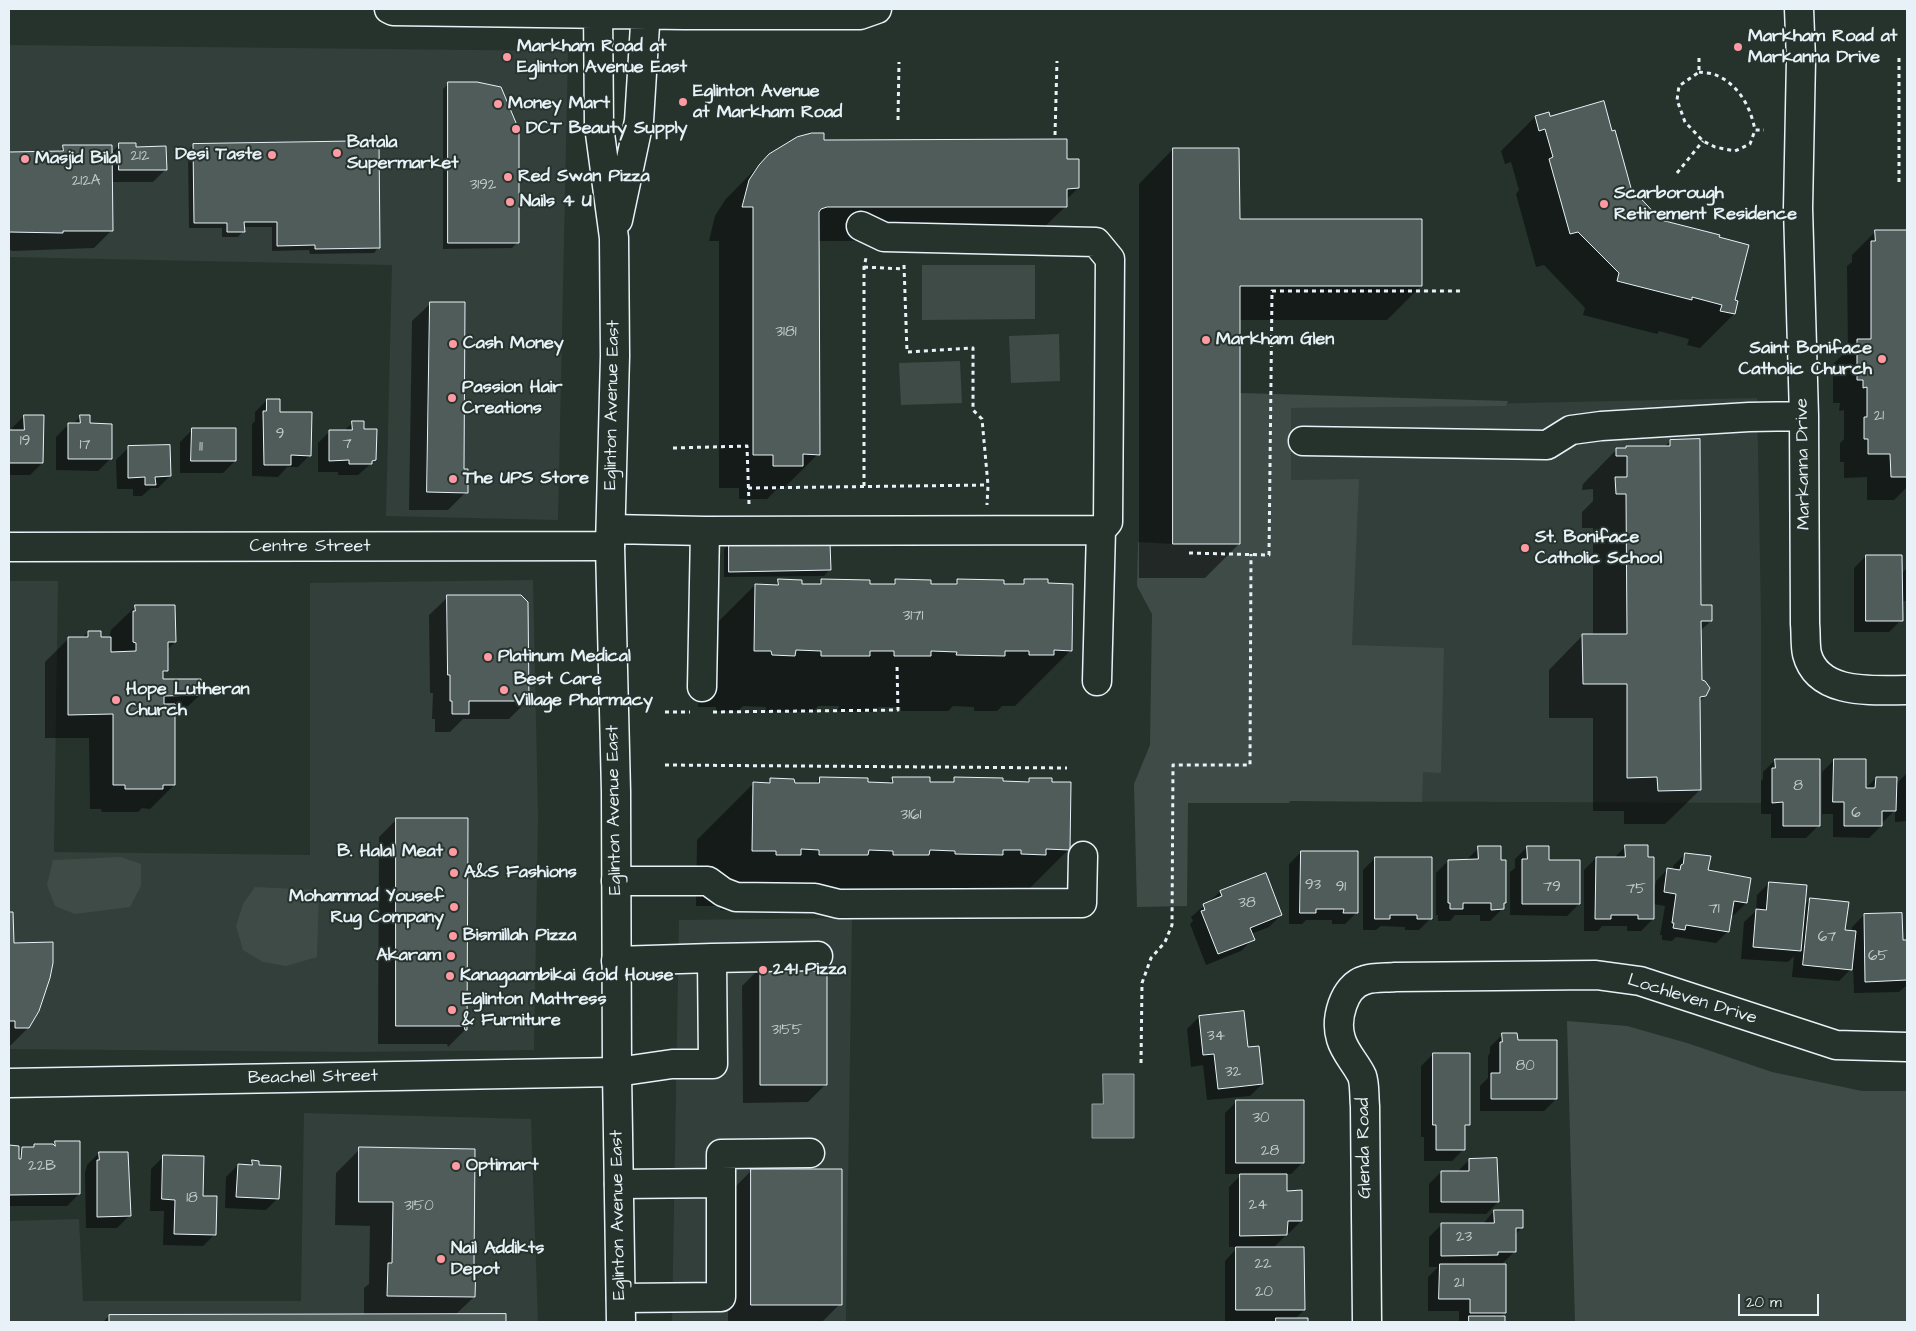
<!DOCTYPE html>
<html>
<head>
<meta charset="utf-8">
<style>
	body { margin:0 }
	#map { position:relative; width:1916px; height:1331px; overflow:hidden; background:#26332d; font-family:"Architects Daughter",sans-serif }
	canvas { display:block }
	.frame { position:absolute; inset:0; border:10px solid #e8f1f8; pointer-events:none }
	.scale { position:absolute; left:1738px; top:1294px; width:81px; height:22px; box-sizing:border-box; border:2px solid #e8f1f8; border-top:0; padding-left:6px; font-size:15px; line-height:18px; white-space:nowrap; color:#e8f1f8; -webkit-text-stroke:4px #26332d; paint-order:stroke }
</style>
</head>
<body>
<div id="map">
<canvas width="1916" height="1331"></canvas>
<div class="frame"></div>
<div class="scale">20 m</div>
</div>
<script>
const ctx = document.querySelector('canvas').getContext('2d');
ctx.lineJoin = 'round';
function fill(path, color) {
  ctx.fillStyle = color;
  ctx.fill(path, 'evenodd');
}
function strokePath(path, color, width, dash) {
  ctx.strokeStyle = color;
  ctx.lineWidth = width;
  ctx.lineCap = dash ? 'butt' : 'round';
  ctx.setLineDash(dash || []);
  ctx.stroke(path);
}
function write(font, color, halo, rows, align = 'center') {
  ctx.font = font + ' "Architects Daughter",sans-serif';
  ctx.lineWidth = 4;
  ctx.setLineDash([]);
  ctx.textBaseline = 'middle';
  ctx.strokeStyle = halo;
  ctx.fillStyle = color;
  for (const [text, x, y, turn = 0] of rows) {
    ctx.save();
    ctx.translate(x, y);
    ctx.rotate((+turn || 0) * Math.PI / 180);
    ctx.textAlign = isNaN(turn) ? turn : align;
    if (halo) ctx.strokeText(text, 0, 0);
    ctx.fillText(text, 0, 0);
    ctx.restore();
  }
}
const built = new Path2D(`
	M9 45 568 51 558 520 386 516 392 265 9 257Z
	M1757 398 1761 617V803L1290 801 1291 408Z
	M533 580 538 817 534 1050 356 1052 9 1049V581H58L54 852 310 855V583Z
	M852 918 846 1322H672L679 920Z
	M304 1113 531 1119 538 1322H9V1221L79 1219 83 1301H301Z`);
const green = new Path2D(`
	M922 265H1035V319L922 320Z
	M1059 334 1060 381 1011 383 1009 336Z
	M960 361 962 403 901 405 899 363Z
	M1240 393 1508 401 1506 406 1291 408V480L1359 479 1352 645 1444 648 1441 773 1423 772 1422 802 1290 801 1289 803H1188L1187 906 1137 907 1134 784 1150 745 1152 614 1137 586 1138 542 1173 544H1240Z
	M121 857 141 864V886L130 907 75 914 55 906 47 885 53 860Z
	M255 887 319 890 317 957 286 966 263 962 243 950 236 926 243 904Z
	M1567 1021 1627 1026 1687 1043 1772 1072 1862 1091H1907V1322H1575Z`);
const water = new Path2D(`
	M1103 1074H1134V1138H1092V1104H1103Z`);
const shadow = new Path2D(`
	M449 83 518 242 512 248 443 249V89Z
	M1535 117H1549L1629 189 1734 300 1737 301 1734 314 1700 348 1687 345 1689 339 1659 331 1657 334 1583 315 1585 308 1544 265 1536 267 1516 194 1519 190 1511 162 1505 164 1501 151Z
	M823 141 1066 160 1078 188 1066 200V206L1031 240 818 241V454L784 488H778L767 499H739V488H719V241H709L715 216 725 200 769 155Z
	M120 144 135 148 165 170 153 182H111L112 230 94 248 12 251 9 249 10 152H58L64 146 111 153Z
	M193 145 379 247 374 253 310 254 309 250 272 251V227H243V231L238 237H222V228H189L188 151Z
	M1173 149 1238 220 1421 286 1387 320H1238L1239 544 1205 578H1139V184Z
	M1907 231V487L1894 500H1867V477L1844 478V462H1840V443L1844 439V410L1839 411 1840 403H1833V364L1848 350 1847 266 1852 262V255L1875 232Z
	M431 303 466 492 448 510H409L412 321Z
	M267 400 310 455 298 467H287L278 477 252 476V424L255 421V412Z
	M24 416 42 463 30 475H9V431H12V428Z
	M81 416 88 425 110 459 98 471 56 470V437L68 425H72Z
	M353 422 363 430 375 460 358 475H338V472H318V443L330 431H344Z
	M192 430 235 461 223 473H180V442Z
	M1670 441 1700 606 1711 621 1700 631V682L1705 696 1699 702 1700 790 1665 824H1624V811H1593V718H1549V670L1583 635H1593V528H1582V512L1593 501V489L1582 490 1583 484 1617 449H1625L1627 447H1664Z
	M128 448 170 476 158 488H151L142 496H133V489H117L116 460Z
	M730 543 829 570 824 576 724 577V549Z
	M1866 556 1901 574 1907 568V601H1901V620L1889 632H1854V568Z
	M822 580 869 585H891L895 580 930 585H953L958 580 1020 585 1025 580 1047 584 1071 650 1015 706H1002L997 711H974V707L953 706 948 711H901V707H879L874 712 838 711 839 706H818L813 712 766 711V707L743 706 738 711H716V707H698L699 641 755 585 774 586 779 581 801 585H817Z
	M448 597 527 701 509 719H463L450 732H435V719H432L433 693H430L429 615Z
	M135 607 175 642 166 651V671L162 675V680L200 695 174 719V785L150 809 142 808 138 812H102L101 809H90L89 738H45V662L69 638H82L88 632 100 638H109L111 630Z
	M1775 760 1818 826 1806 838H1771V814H1761V781L1763 779V772Z
	M1834 760 1865 789 1876 778 1895 785 1907 773V821L1895 822V810L1883 822H1881V826L1869 838 1833 837V814H1822V772Z
	M820 778 867 784H887L893 778 929 783 950 784 955 778 1025 783 1029 779 1069 849 1013 905 743 911 720 910 721 906H696L697 840 753 784H767L771 780 794 784H815Z
	M397 819 466 1029 448 1047 447 1044H378L379 837Z
	M1626 846 1653 892H1654L1656 881 1668 869 1673 870V866L1685 854 1746 903 1734 915 1730 914 1728 931 1716 943 1676 937 1672 941 1662 940V935H1660L1665 906 1653 904V919L1641 931H1627V926H1602L1598 931H1584V870L1596 858H1614Z
	M1527 847 1548 861 1579 904 1567 916 1510 915V872L1515 868V859Z
	M1479 848 1500 861 1502 909 1490 921H1480V915H1455L1450 921H1438V915H1436V873L1448 861 1466 860Z
	M1301 852 1357 912 1345 924H1332V920H1306L1302 924H1289V864Z
	M1375 858 1431 918 1419 930H1405V927L1381 926 1376 930H1363V870Z
	M1265 875 1281 915 1269 927 1251 934 1253 939 1241 951 1206 965 1190 924 1193 921 1191 917 1220 892Z
	M1769 883 1804 906 1810 899 1844 931 1852 932V927L1864 915 1902 942H1906V927L1907 925V992H1906V986L1899 992 1854 993 1853 967 1839 981 1792 977 1794 956 1788 962 1741 959 1744 922 1756 911 1757 895Z
	M9 913H12L13 944 28 1028 10 1046Z
	M760 968 826 1084 808 1102 743 1103 742 986Z
	M1199 1017 1247 1049 1262 1084 1250 1096 1207 1100 1203 1065 1191 1067 1187 1029Z
	M1502 1035 1516 1042 1556 1099 1544 1111H1480V1086L1488 1078V1056L1490 1053V1047Z
	M1433 1054 1468 1125 1464 1129V1149L1452 1161H1424V1137H1421V1066Z
	M1237 1101 1303 1162 1291 1174H1286V1192L1301 1221 1289 1233H1286V1235L1272 1249 1304 1310 1294 1320H1307V1322H1225V1261L1238 1247H1229V1187L1242 1174H1225V1113Z
	M56 1142 79 1194 67 1206H9V1146H12L18 1153 23 1148H32L35 1145H53Z
	M360 1149 474 1297 455 1315H505V1322H103L109 1316H364V1288L369 1284 370 1226 335 1225 336 1173Z
	M99 1153H127L129 1216 117 1228H86L85 1173 87 1165Z
	M163 1157 202 1197 215 1234 203 1246 163 1245 164 1211H150L151 1169Z
	M1469 1160 1498 1202 1486 1214 1429 1213V1184L1441 1172H1457Z
	M252 1161 257 1166 278 1198 266 1210 225 1208 226 1177 238 1165 248 1166Z
	M752 1170 840 1304 822 1322H728V1194Z
	M1494 1211 1522 1227 1515 1235V1251L1501 1265 1505 1313 1500 1317H1503V1322H1459V1311H1428V1277L1438 1267H1429V1237L1441 1225H1482Z`);
const building = new Path2D(`
	M448 82H477L501 87 519 130V243H448Z
	M1604 101 1612 131 1615 130 1631 188 1661 220 1720 235 1719 237 1749 245 1735 300 1738 301 1735 314 1720 311 1722 305 1692 297V300L1617 281 1619 273 1578 232 1570 234 1549 159 1553 157 1545 129 1539 131 1535 116 1549 112 1550 116Z
	M812 133H824V140L1067 139V159H1079V188L1067 189V207H827L821 209 819 212 820 455 803 454V466H773V455H753V207H742L749 180 759 165 769 154 797 137Z
	M379 141 380 248 315 249V245L277 246V222H244L245 232H227V223H194L193 144Z
	M119 143H136V147L166 146 167 170H119Z
	M63 145H112L113 231H63V233L9 232V152L63 151Z
	M1173 148H1239L1240 219H1422V286H1240V544H1173Z
	M1875 230H1907V477H1891L1890 454H1868V439H1864V417H1867V387L1863 388V380H1857V339H1871V241H1875Z
	M430 302H465L464 469H468V493L427 492Z
	M267 399H280V412H312L311 456 291 455V465H264L263 411H266Z
	M24 415H44L43 463H9V430H24Z
	M80 415H90V423L112 424V459H68V423H80Z
	M352 421H364V429H377L376 460 372 461V464H349V460L329 461V430H352Z
	M192 428H236V461H191Z
	M1700 439 1701 605H1712V621H1701L1702 680 1705 681 1710 688 1706 696 1700 697 1701 790 1658 791 1657 777 1627 778V684H1583L1582 634H1627L1626 494H1616L1615 477H1627V456H1616V448H1626V446H1670V440Z
	M170 445 171 476 155 477 156 485H145V477L128 478V446Z
	M729 542 830 543 831 570 729 572Z
	M1866 555H1902L1903 621H1866Z
	M778 579 802 580V584H821V579L870 580V584H895V579L931 580V584H957V579L1004 580V584H1024V579H1048V583L1073 584 1072 651 1054 650V655H1029V651H1005V656L956 655 957 652 931 651V656H894V651H870V656H821V651L796 650 795 656 772 655 771 651H754L755 584 778 585Z
	M447 595H521L528 602 529 701H469V714H452V701H450V675H448Z
	M135 605H175L176 642H168V671H163V679H201V695L164 696V704H175V785H163V789H125V785H113V714L68 715V637H88V631H101V637H111V652L136 651V643L133 642V611H135Z
	M1775 759H1820V826H1783V802L1772 803V768H1775Z
	M1834 759H1866V788H1875L1876 777H1897L1896 811H1882V826H1844V802H1833Z
	M820 777 868 778V782L893 783 892 777H930V782H954V777L1003 778V781L1029 782V778H1052V782H1071L1070 850 1046 849V855L1021 854V850H1003V855L955 854V851L930 850 929 855H893V851L869 850 868 855H819V850L801 849V855H776V851H752L753 782 770 783V778L794 779 795 783H819Z
	M396 818H468L467 1030H465L464 1026H396Z
	M1625 845H1648V857H1654V919H1638V915H1611V919H1595L1596 857H1625Z
	M1478 846H1501V860H1506V903H1504V909L1491 910V903H1463V909H1450V903H1448V860L1478 859Z
	M1527 846H1549V860H1580V904H1522V859H1527Z
	M1301 851H1358V913H1343L1344 909H1316V913H1300Z
	M1685 853 1711 856 1708 870 1751 878 1747 903 1734 901 1729 932 1686 925 1685 930 1673 928 1674 923H1672L1676 894 1664 892 1667 868 1680 870 1681 865 1683 864Z
	M1375 857H1432V919H1417V915H1390V919H1375Z
	M1266 873 1282 915 1250 928 1255 940 1218 954 1201 911 1205 910 1203 904 1222 896 1220 891Z
	M1769 882 1807 885 1801 951 1753 947 1756 909 1766 910Z
	M1810 898 1849 902 1845 930 1856 931 1852 970 1803 965Z
	M9 912H13L14 943 53 942V963L50 978 39 1011 29 1028H15V1021H9Z
	M1902 913 1903 940H1907V980L1865 982 1864 914Z
	M827 966V1085H760V967Z
	M1244 1011 1248 1047 1259 1046 1263 1084 1218 1089 1214 1054 1203 1055 1199 1016Z
	M1502 1033H1517L1518 1040H1557V1099H1491V1073H1500V1042H1502Z
	M1433 1053H1470V1125H1465V1150H1436V1125H1433Z
	M1236 1100H1304V1163H1236Z
	M55 1141H80V1194L9 1195V1145L19 1146V1159H21L22 1147H34V1144H53L55 1146Z
	M359 1147 475 1149 474 1265H476L475 1297 387 1296 388 1263H392L393 1202H359Z
	M99 1152H128L131 1216 97 1217V1160H99Z
	M163 1155 204 1156 203 1196H217L216 1235 174 1234 175 1200 162 1199Z
	M1497 1158 1499 1202H1441V1171H1469V1159Z
	M252 1160 259 1161V1165L281 1166 279 1199 236 1197 238 1164 252 1165Z
	M751 1169H842V1305H751Z
	M1240 1174H1287V1191L1302 1190V1221H1288L1287 1235 1240 1236Z
	M1494 1210H1523V1228H1516V1252H1498V1255L1441 1256V1223H1494Z
	M1236 1247H1304L1305 1310H1236Z
	M1440 1264H1506V1313H1470V1299H1439Z
	M506 1314V1322H109V1315Z
	M1469 1316H1505V1322H1469Z
	M1276 1318H1308V1322H1276Z`);
const path = new Path2D(`
	M1699 58V72L1679 86 1677 100 1685 122 1703 141 1715 147 1735 151 1750 144 1755 130H1764
	M1699 72C1705 73 1713 73 1718 76 1740 86 1751 109 1755 130
	M898 120 899 62
	M1055 135 1057 61
	M1677 173 1703 141
	M1899 182V58
	M904 265 907 352 973 348V410L982 419 988 485 987 505
	M864 267 904 269
	M673 448 747 446 749 504
	M864 486V267L866 258
	M748 488 988 485
	M1189 553 1269 555 1272 291H1463
	M665 712H690
	M713 712 898 710 897 665
	M665 765 1067 768
	M1141 1063 1142 983 1151 958 1165 942 1172 925 1173 765H1250L1251 554`);
const minor = new Path2D(`
	M1799 9 1801 59 1798 208 1804 416 1805 624C1806 633 1805 645 1807 654 1818 696 1874 690 1907 690
	M1303 441 1547 445 1571 430 1601 426 1749 417 1804 416
	M611 529 705 531 1101 530 1108 522 1110 259 1096 242 884 237 861 226
	M9 547 610 546
	M1097 681 1101 530
	M702 687 705 531
	M616 881H708L723 892 736 897 815 898 839 904 1082 903 1083 856
	M712 958 818 956
	M9 1083 617 1072 672 1064H713L712 958 616 961
	M721 1183V1154L810 1153
	M619 1184 721 1183V1297L621 1298
	M1367 1322 1365 1106C1364 1097 1365 1084 1362 1076 1356 1063 1345 1053 1341 1039 1335 1020 1343 986 1365 980 1374 977 1386 978 1395 977L1596 975 1640 981 1836 1045 1907 1047`);
const major = new Path2D(`
	M389 9 393 11 684 15H860L877 9
	M598 9 599 126 614 238 615 356 610 546 616 792 617 1072 621 1322
	M618 220 639 121 646 9`);
const markers = [
	[1738,47,5,"#ff9aa2"],
	[507,57,5,"#ff9aa2"],
	[683,102,5,"#ff9aa2"],
	[498,104,5,"#ff9aa2"],
	[516,129,5,"#ff9aa2"],
	[337,153,5,"#ff9aa2"],
	[272,155,5,"#ff9aa2"],
	[25,159,5,"#ff9aa2"],
	[508,177,5,"#ff9aa2"],
	[510,202,5,"#ff9aa2"],
	[1604,204,5,"#ff9aa2"],
	[1206,340,5,"#ff9aa2"],
	[453,344,5,"#ff9aa2"],
	[1882,359,5,"#ff9aa2"],
	[452,398,5,"#ff9aa2"],
	[453,479,5,"#ff9aa2"],
	[1525,548,5,"#ff9aa2"],
	[488,657,5,"#ff9aa2"],
	[504,690,5,"#ff9aa2"],
	[116,700,5,"#ff9aa2"],
	[453,852,5,"#ff9aa2"],
	[454,873,5,"#ff9aa2"],
	[454,907,5,"#ff9aa2"],
	[453,936,5,"#ff9aa2"],
	[451,956,5,"#ff9aa2"],
	[763,970,5,"#ff9aa2"],
	[450,976,5,"#ff9aa2"],
	[452,1010,5,"#ff9aa2"],
	[456,1166,5,"#ff9aa2"],
	[441,1259,5,"#ff9aa2"]
];
const numberNames = [
	["212",140,157],
	["212A",86,182],
	["3192",483,186],
	["3181",786,333],
	["21",1879,417],
	["9",280,435],
	["19",25,442],
	["7",347,445],
	["17",85,446],
	["11",201,448],
	["3171",913,617],
	["8",1798,787],
	["6",1856,814],
	["3161",911,816],
	["93",1313,886],
	["91",1341,888],
	["79",1552,888],
	["75",1636,890],
	["38",1247,904],
	["71",1714,910],
	["67",1827,938],
	["65",1878,957],
	["3155",787,1031],
	["34",1216,1037],
	["80",1525,1067],
	["32",1233,1073],
	["30",1261,1119],
	["28",1270,1152],
	["22B",42,1167],
	["18",192,1199],
	["24",1258,1206],
	["3150",419,1207],
	["23",1464,1238],
	["22",1263,1265],
	["21",1459,1284],
	["20",1264,1293]
];
const poiNames = [
	["Markham Road at",1748,37],
	["Markanna Drive",1748,58],
	["Markham Road at",517,47],
	["Eglinton Avenue East",517,68],
	["Eglinton Avenue",693,92],
	["at Markham Road",693,113],
	["Money Mart",508,104],
	["DCT Beauty Supply",526,129],
	["Batala",347,143],
	["Supermarket",347,164],
	["Desi Taste",262,155,"right"],
	["Masjid Bilal",35,159],
	["Red Swan Pizza",518,177],
	["Scarborough",1614,194],
	["Retirement Residence",1614,215],
	["Nails 4 U",520,202],
	["Markham Glen",1216,340],
	["Cash Money",463,344],
	["Saint Boniface",1872,349,"right"],
	["Catholic Church",1872,370,"right"],
	["Passion Hair",462,388],
	["Creations",462,409],
	["The UPS Store",463,479],
	["St. Boniface",1535,538],
	["Catholic School",1535,559],
	["Platinum Medical",498,657],
	["Best Care",514,680],
	["Village Pharmacy",514,701],
	["Hope Lutheran",126,690],
	["Church",126,711],
	["B. Halal Meat",443,852,"right"],
	["A&S Fashions",464,873],
	["Mohammad Yousef",444,897,"right"],
	["Rug Company",444,918,"right"],
	["Bismillah Pizza",463,936],
	["Akaram",441,956,"right"],
	["241 Pizza",773,970],
	["Kanagaambikai Gold House",460,976],
	["Eglinton Mattress",462,1000],
	["& Furniture",462,1021],
	["Optimart",466,1166],
	["Nail Addikts",451,1249],
	["Depot",451,1270]
];
const streetNames = [
	["Eglinton Avenue East",613,405,-89],
	["Markanna Drive",1804,464,-91],
	["Centre Street",310,547],
	["Eglinton Avenue East",615,810,-91],
	["Lochleven Drive",1692,1000,17],
	["Beachell Street",313,1078,-1],
	["Glenda Road",1365,1148,-91],
	["Eglinton Avenue East",619,1215,-91]
];
fill(built, '#333f3a');
fill(green, '#3e4b47');
fill(water, '#636f6d');
strokePath(water, '#98a3a5', 1);
fill(shadow, '#0007');
fill(building, '#505c59');
strokePath(building, '#e8f1f8', 1);
strokePath(minor, '#e8f1f8', 31);
strokePath(major, '#e8f1f8', 31);
strokePath(path, '#e8f1f8', 3, [4, 4]);
strokePath(minor, '#26332d', 28);
strokePath(major, '#26332d', 28);
for (const [x, y, r, color] of markers) {
  const dot = new Path2D();
  dot.arc(x, y, r, 0, 2 * Math.PI);
  ctx.fillStyle = color;
  ctx.fill(dot);
  strokePath(dot, '#26332d', 2);
}
write('15px', '#c2ccd0', null, numberNames);
write('bold 18px', '#e8f1f8', '#26332d', poiNames, 'left');
write('18px', '#e8f1f8', '#26332d', streetNames);
</script>
</body>
</html>
